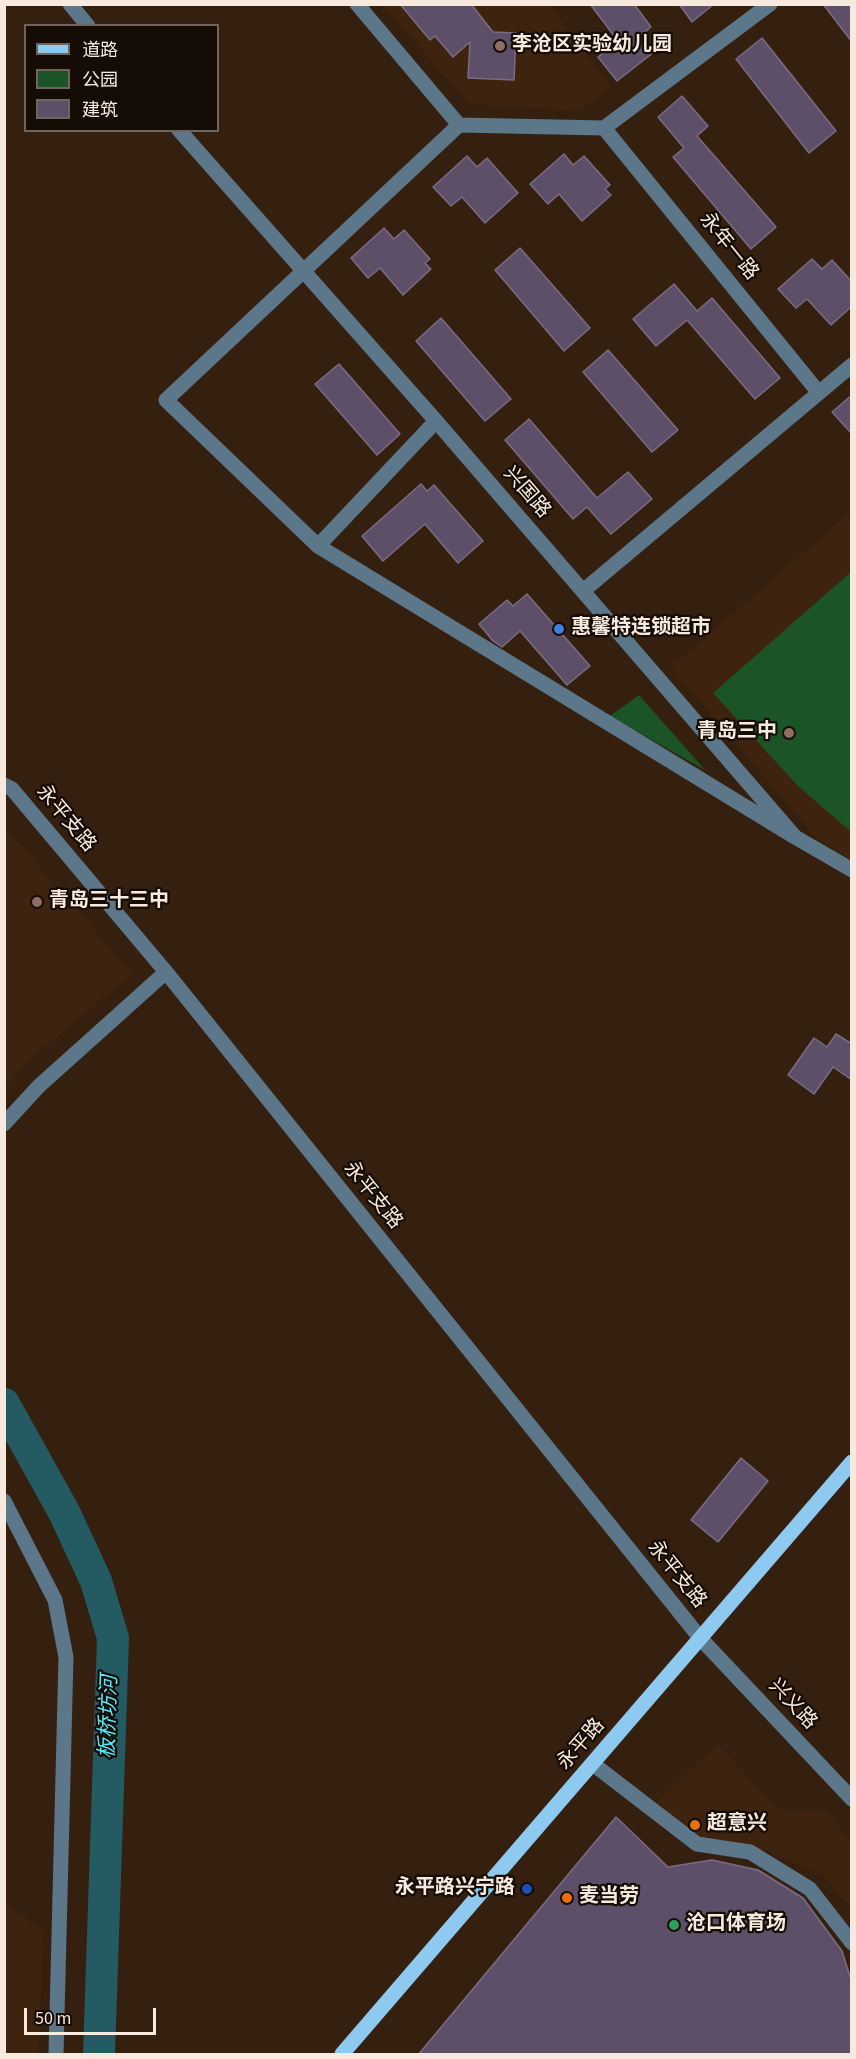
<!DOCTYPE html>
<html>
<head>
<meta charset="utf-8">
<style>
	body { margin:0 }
	#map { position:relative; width:856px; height:2059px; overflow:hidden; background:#352010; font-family:"Source Sans 3","Noto Sans SC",sans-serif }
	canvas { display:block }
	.frame { position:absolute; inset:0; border:6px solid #f8e9df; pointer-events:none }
	.legend { position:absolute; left:24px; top:24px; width:195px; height:108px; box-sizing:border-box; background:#150c06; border:2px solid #70645d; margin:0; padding:8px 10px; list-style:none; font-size:18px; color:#f8e9df }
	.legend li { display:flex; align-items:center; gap:12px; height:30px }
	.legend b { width:30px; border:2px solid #70645d }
	.scale { position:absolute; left:24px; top:2008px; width:132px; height:27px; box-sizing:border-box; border:3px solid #f8e9df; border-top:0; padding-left:8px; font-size:18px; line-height:21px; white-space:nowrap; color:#f8e9df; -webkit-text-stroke:4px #150c06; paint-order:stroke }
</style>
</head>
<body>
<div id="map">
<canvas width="856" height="2059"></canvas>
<div class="frame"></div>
<ul class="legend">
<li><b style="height:8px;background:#8ec9ef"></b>道路</li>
<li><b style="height:16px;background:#1b5427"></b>公园</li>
<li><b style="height:16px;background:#5d4f67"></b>建筑</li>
</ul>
<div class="scale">50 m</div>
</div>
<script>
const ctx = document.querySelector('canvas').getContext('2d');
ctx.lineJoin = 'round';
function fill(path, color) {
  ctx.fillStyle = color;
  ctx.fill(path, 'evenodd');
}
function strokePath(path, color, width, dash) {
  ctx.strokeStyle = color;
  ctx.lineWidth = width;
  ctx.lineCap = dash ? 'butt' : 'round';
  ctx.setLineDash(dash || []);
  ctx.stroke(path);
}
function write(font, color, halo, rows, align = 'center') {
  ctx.font = font + ' "Source Sans 3","Noto Sans SC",sans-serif';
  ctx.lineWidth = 4.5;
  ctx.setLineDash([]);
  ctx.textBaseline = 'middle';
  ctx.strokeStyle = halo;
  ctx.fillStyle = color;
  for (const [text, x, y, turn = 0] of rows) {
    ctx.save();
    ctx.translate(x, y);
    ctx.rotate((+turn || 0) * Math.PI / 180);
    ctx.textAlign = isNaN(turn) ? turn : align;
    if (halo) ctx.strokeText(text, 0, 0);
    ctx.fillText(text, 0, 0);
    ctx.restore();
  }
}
const built = new Path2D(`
	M382 5H550L611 88 579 111 470 104Z
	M851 512V860L818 840 671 667Z
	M5 828 133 974 32 1057 5 1088Z
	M717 1744 779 1809 826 1811 851 1841V1907L823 1875 765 1850 702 1849 657 1802Z
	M4 1901 44 1931 38 2054H5Z`);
const green = new Path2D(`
	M851 572V832L797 785 713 693Z
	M639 695 705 770 610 716Z`);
const river = new Path2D(`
	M4 1404 64 1512 96 1581 113 1638 99 2054`);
const building = new Path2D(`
	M400 4H471L493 32 516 33 514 80 468 78 470 42 453 57 435 36 430 40Z
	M590 4H634L651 27 641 35 654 52 617 81 598 57 618 41Z
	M679 4H714L692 22Z
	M823 4H852V42Z
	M762 38 836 131 809 153 736 59Z
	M682 96 708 126 697 136 776 227 751 249 673 157 684 148 658 117Z
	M564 154 573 165 584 156 610 185 605 189 611 195 582 221 559 194 548 204 530 184Z
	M467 156 477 167 487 158 518 193 485 223 462 197 451 206 433 187Z
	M384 228 394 239 404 230 430 259 425 263 431 269 403 295 380 268 368 278 351 258Z
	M520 248 590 328 564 351 495 270Z
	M812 259 822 269 832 260 852 282V306L831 325 807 299 796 308 778 289Z
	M674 284 697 311 712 298 780 378 755 399 687 320 656 346 633 319Z
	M441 318 511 399 485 421 416 341Z
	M608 350 678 430 652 452 583 372Z
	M339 364 400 434 377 455 315 384Z
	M852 395V434L832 412Z
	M529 419 597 498 628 472 652 499 611 534 587 507 573 519 505 440Z
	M421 484 427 491 434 485 483 541 458 563 425 524 383 561 362 536Z
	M527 594 590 666 567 685 520 631 502 647 493 641 479 624 507 600 513 606Z
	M836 1034 852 1044V1080L833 1067 814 1094 788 1075 814 1038 827 1047Z
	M741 1458 768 1481 718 1542 691 1520Z
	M616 1817 668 1867 712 1860 758 1870 803 1898 842 1951 852 1983V2055H418Z`);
const minor = new Path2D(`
	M70 4 88 26
	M357 4 459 125
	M770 4 604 128 459 125 166 400 318 546 795 837
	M604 128 819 393
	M179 130 436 421 795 837 852 870
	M318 546 436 421
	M583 591 852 365
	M4 785 12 789 166 972 701 1639 852 1799
	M4 1124 39 1086 166 972
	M4 1501 55 1600 66 1657 56 2054
	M593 1764 697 1844 750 1852 810 1889 852 1943`);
const major = new Path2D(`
	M342 2054 852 1462`);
const markers = [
	[500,46,6,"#8d6e63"],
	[559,629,6,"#3f7fe0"],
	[789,733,6,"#8d6e63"],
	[37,902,6,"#8d6e63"],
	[695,1825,6,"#e8710a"],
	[527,1889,6,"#1a4fb4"],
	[567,1898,6,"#e8710a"],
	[674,1925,6,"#2e9e5b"]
];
const poiNames = [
	["李沧区实验幼儿园",512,46],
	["惠馨特连锁超市",571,629],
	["青岛三中",777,733,"right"],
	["青岛三十三中",49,902],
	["超意兴",707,1825],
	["永平路兴宁路",515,1889,"right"],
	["麦当劳",579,1898],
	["沧口体育场",686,1925]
];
const streetNames = [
	["永年一路",728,247,51],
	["兴国路",526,493,49],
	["永平支路",65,819,50],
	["永平支路",372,1196,51],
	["永平支路",676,1575,51],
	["兴义路",792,1705,47],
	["永平路",582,1745,-49]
];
const waterNames = [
	["板桥坊河",110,1717,-88]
];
fill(built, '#3e230f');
fill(green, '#1b5427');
strokePath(river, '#245a61', 32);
fill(building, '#5d4f67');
strokePath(building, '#7a6c85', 1.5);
strokePath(minor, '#5b7789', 15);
strokePath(major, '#8ec9ef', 15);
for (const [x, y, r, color] of markers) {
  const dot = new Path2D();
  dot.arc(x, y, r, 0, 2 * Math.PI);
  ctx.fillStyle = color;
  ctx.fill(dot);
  strokePath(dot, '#150c06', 2);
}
write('bold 20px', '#f8e9df', '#150c06', poiNames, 'left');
write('20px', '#f8e9df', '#150c06', streetNames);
write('italic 21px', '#54e9fb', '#150c06', waterNames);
</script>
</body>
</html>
